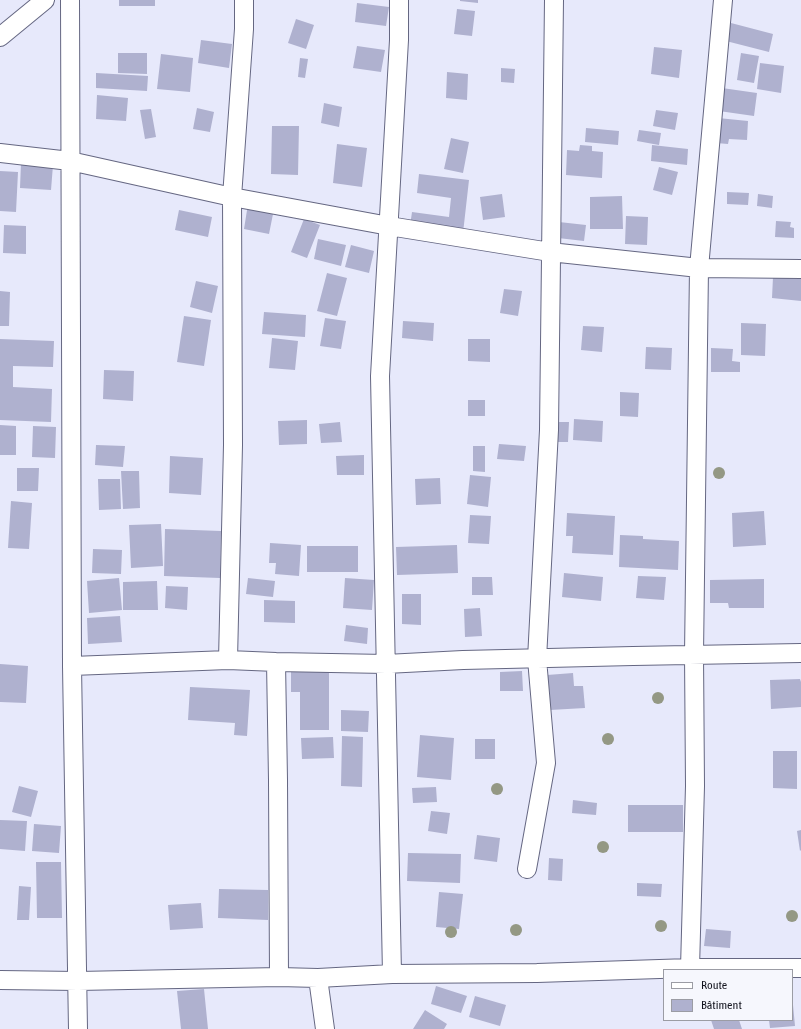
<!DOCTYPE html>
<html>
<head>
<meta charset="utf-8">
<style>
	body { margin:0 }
	#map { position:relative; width:801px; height:1029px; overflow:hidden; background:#e7e9fb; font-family:"Asap Condensed",sans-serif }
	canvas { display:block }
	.legend { position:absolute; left:663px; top:969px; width:130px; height:52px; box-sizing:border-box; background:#f6f7fd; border:1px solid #9b9ca4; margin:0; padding:5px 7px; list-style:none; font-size:12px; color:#13141e }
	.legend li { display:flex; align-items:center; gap:8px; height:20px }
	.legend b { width:20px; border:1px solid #9b9ca4 }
</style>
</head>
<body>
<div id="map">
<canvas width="801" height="1029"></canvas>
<ul class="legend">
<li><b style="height:5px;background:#fff"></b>Route</li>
<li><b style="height:11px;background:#afb1cf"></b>Bâtiment</li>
</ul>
</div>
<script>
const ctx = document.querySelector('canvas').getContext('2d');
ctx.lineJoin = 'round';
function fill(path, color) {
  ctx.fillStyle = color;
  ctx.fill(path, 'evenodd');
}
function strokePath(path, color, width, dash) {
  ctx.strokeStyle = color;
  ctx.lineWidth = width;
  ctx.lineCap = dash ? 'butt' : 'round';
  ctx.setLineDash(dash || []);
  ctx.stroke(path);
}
const building = new Path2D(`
	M119 0H155V6H119Z
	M460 0H478V3L460 1Z
	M357 3 389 7 386 26 355 22Z
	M457 9 475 11 472 36 454 34Z
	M296 19 314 25 306 49 288 43Z
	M731 23 773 34 769 52 726 41Z
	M201 40 232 44 229 68 198 63Z
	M357 46 385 50 381 72 353 68Z
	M654 47 682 50 679 78 651 74Z
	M118 53H147V74L118 73Z
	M741 53 759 56 754 83 737 80Z
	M161 54 193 58 190 92 157 89Z
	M300 58 308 59 305 78 298 77Z
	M760 63 784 66 781 93 757 89Z
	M501 68 515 69 514 83 501 82Z
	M447 72 468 74 467 100 446 98Z
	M96 73 148 76 147 91 96 88Z
	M722 88 757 93 754 116 719 111Z
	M97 95 128 98 126 121 96 119Z
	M324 103 342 107 339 127 321 123Z
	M197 108 214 112 210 132 193 129Z
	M151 109 156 137 145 139 140 110Z
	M656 110 678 113 675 130 653 126Z
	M718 118 748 121 747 140 729 139 728 144 716 143Z
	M272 126H299L298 175 271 174Z
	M586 128 619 131 618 145 585 142Z
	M639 130 661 133 659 145 637 141Z
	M451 138 469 142 463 173 444 169Z
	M337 144 367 148 362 187 333 183Z
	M580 145 592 146V151L603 152 602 178 566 175 567 150 579 151Z
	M652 145 688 149 687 165 651 161Z
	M21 163 53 165 51 190 20 188Z
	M659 167 678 172 672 195 653 190Z
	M0 171 18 172 16 212 0 211Z
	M419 174 469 180 463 233 410 226 412 212 449 217 451 198 417 193Z
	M727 192 749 193 748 205 727 204Z
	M502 194 505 217 483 220 480 197Z
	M758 194 773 196 772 208 757 206Z
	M622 196 623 229H590V197Z
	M248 204 274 209 269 234 244 229Z
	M179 210 212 217 208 237 175 230Z
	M626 216 648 217 647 245 625 244Z
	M304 219 320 225 307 258 291 252Z
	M776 221 791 222 790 227 794 228V238L775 237Z
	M559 222 586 225 584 241 558 238Z
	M4 225 26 226V254L3 253Z
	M318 239 346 245 341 266 314 259Z
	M351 245 374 251 369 273 345 267Z
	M327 273 347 278 337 316 317 311Z
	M773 277 801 279V301L772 298Z
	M196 281 218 286 212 313 190 307Z
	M504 289 522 291 518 316 500 313Z
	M0 291 10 292 9 326H0Z
	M264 312 306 315 305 337 262 334Z
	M184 316 211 320 204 366 177 362Z
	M325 318 346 321 341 349 320 346Z
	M403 321 434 323 433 341 402 338Z
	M741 323 766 324 765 356 741 355Z
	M583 326 604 327 602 352 581 350Z
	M272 338 298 341 295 370 269 368Z
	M0 339 54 341 53 367 13 366V387L52 389 51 422 0 420Z
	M468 339H490V362L468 361Z
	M646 347 672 348 671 370 645 369Z
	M711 348 733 349 732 361 740 362V372H711Z
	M104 370 134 371 133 401 103 399Z
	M620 392 639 393 638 417 620 416Z
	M468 400H485V416H468Z
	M574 419 603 421 602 442 573 440Z
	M307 420V444L279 445 278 421Z
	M340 422 342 442 321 443 319 424Z
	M556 422H569L568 442H556Z
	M0 425 16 426V455H0Z
	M33 426 56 427 55 458 32 457Z
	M499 444 526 446 524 461 497 459Z
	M96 445 125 446 123 467 95 465Z
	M473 446H485V472L473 471Z
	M364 455V475H337L336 456Z
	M170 456 203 458 201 495 169 493Z
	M17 468H39L38 491H17Z
	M121 471H139L140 508 123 509Z
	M470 475 491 477 488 507 467 504Z
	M440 478 441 504 416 505 415 479Z
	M98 479H120L121 509 99 510Z
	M11 501 32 503 29 549 8 548Z
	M764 511 766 545 733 547 732 513Z
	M567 513 615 516 613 555 572 553 573 536H566Z
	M470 515 491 516 489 544 468 543Z
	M161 524 163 566 131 568 129 525Z
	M165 529 221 531 220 578 164 576Z
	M620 535 643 536V539L679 541 678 570 619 567Z
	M270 543 301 545 299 576 275 574 276 563H269Z
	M457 545 458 573 397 575 396 547Z
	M307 546H358V572H307Z
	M93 549 122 550 121 574 92 573Z
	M564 573 603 577 601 601 562 597Z
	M638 576 666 577 664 600 636 598Z
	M472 577H492L493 595H472Z
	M119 578 122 610 89 613 87 581Z
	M248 578 275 581 273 597 246 594Z
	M345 578 374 580 372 610 343 608Z
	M764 579V608H729L728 603H710V580Z
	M157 581 158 610H123V582Z
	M166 586 188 587 187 610 165 608Z
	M402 594H421V625L402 624Z
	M264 600 295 601V623L264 622Z
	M480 608 482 636 465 637 464 609Z
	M120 616 122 642 88 644 87 618Z
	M346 625 368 628 367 644 344 641Z
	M0 664 28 666 26 703 0 702Z
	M291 670H329V730H300V692H291Z
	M522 671 523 691H500V672Z
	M573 673 574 686H583L585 708 550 710 547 675Z
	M800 679 801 682V707L771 709 770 680Z
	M190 687 250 690 247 736 234 735 235 723 188 720Z
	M341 710 369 711 368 732 341 731Z
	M420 735 454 738 451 780 417 777Z
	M342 736 363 737 362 787 341 786Z
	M333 737 334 758 302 759 301 738Z
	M475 739H495V759H475Z
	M773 751H797V789L773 788Z
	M19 786 38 791 31 817 12 812Z
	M436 787 437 802 413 803 412 788Z
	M573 800 597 803 596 815 572 813Z
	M628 805H683V832H628Z
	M431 811 450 813 447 834 428 831Z
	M0 820 27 821 25 851 0 849Z
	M34 824 61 826 59 853 32 851Z
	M801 830V850L800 851 797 831Z
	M477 835 500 838 497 862 474 859Z
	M408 853 461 854 460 883 407 881Z
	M549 858 563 859 562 881 548 880Z
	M36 862H61L62 918H37Z
	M637 883 662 884 661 897 637 896Z
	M19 886 31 887 29 920H17Z
	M219 889 268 890V920L218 918Z
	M439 892 463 894 459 929 436 927Z
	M201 903 203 928 170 930 168 905Z
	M706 929 731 931 730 948 704 946Z
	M436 986 467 996 461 1013 431 1004Z
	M204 989 208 1029H181L177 991Z
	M475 996 506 1005 500 1026 469 1017Z
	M792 1005H793L795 1026 770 1028 769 1020H792Z
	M425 1010 447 1024 444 1029H413Z
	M711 1020H739L742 1029H714Z`);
const minor = new Path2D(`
	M70 0 72 666 78 1029
	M0 37 45 0
	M0 153 70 161 232 197 389 226 550 252 699 268 801 269
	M228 660 233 445 232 197 244 29V0
	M276 662 278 780 279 977
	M72 666 228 660 276 662 386 664 463 660 633 656 801 653
	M527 869 546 763 537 659 549 430 554 0
	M690 968 695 786 694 654 699 268 723 0
	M392 974 380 376 399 40V0
	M318 978 325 1029
	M0 980 78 981 279 977 318 978 392 974 537 973 690 968H801`);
const trees = [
	[719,473],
	[658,698],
	[608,739],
	[497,789],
	[603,847],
	[792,916],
	[661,926],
	[516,930],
	[451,932]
];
fill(building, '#afb1cf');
strokePath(minor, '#656782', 20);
strokePath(minor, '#fff', 18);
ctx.fillStyle = '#949884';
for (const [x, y] of trees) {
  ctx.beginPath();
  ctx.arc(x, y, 6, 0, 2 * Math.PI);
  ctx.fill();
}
</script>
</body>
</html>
